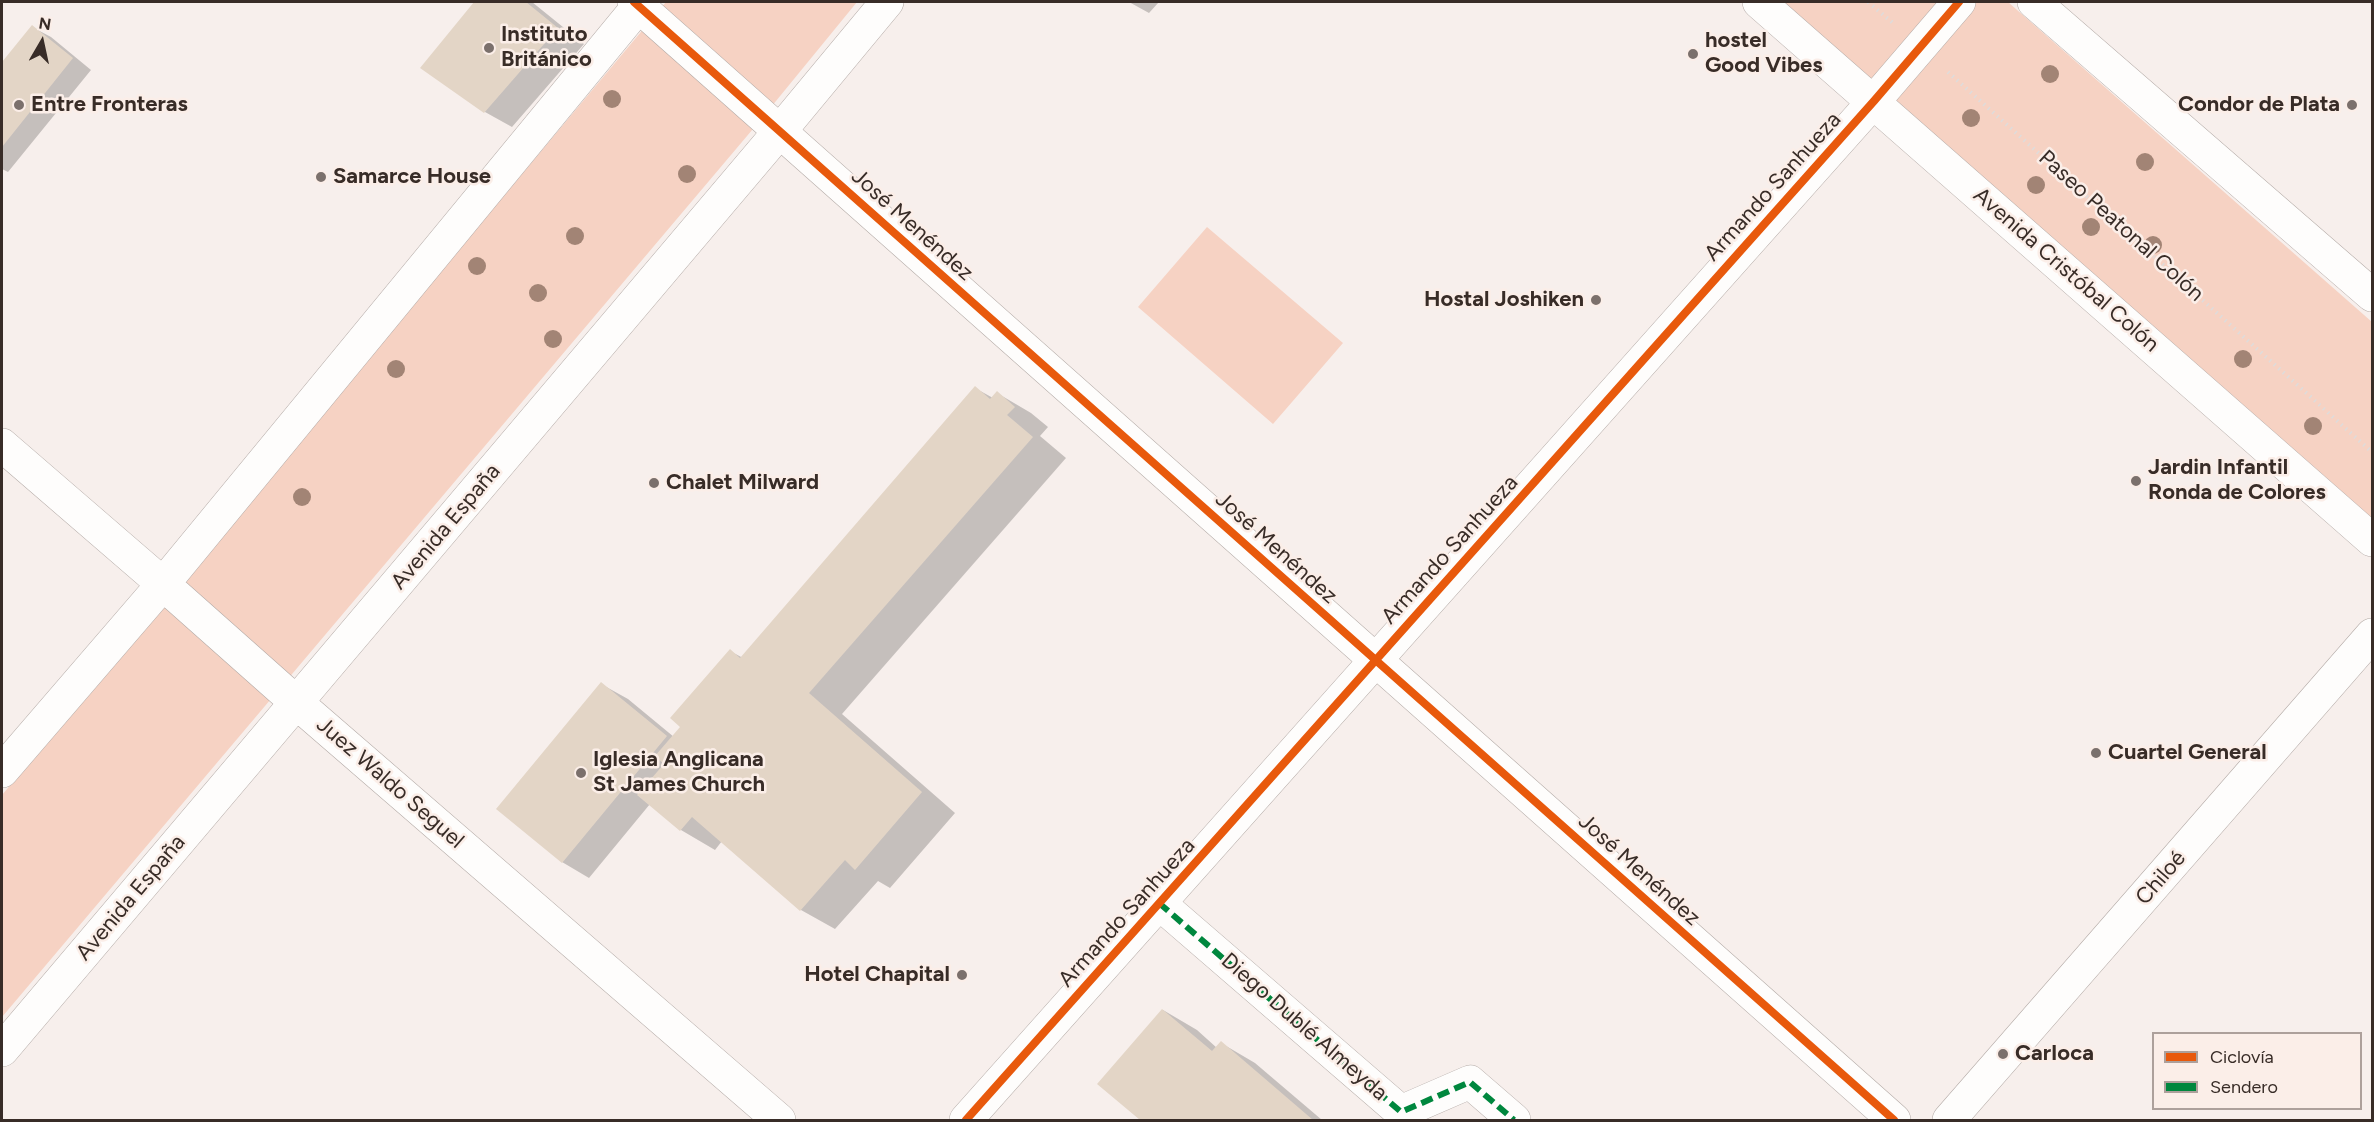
<!DOCTYPE html>
<html>
<head>
<meta charset="utf-8">
<style>
	body { margin:0 }
	#map { position:relative; width:2374px; height:1122px; overflow:hidden; background:#f7efec; font-family:Figtree,sans-serif }
	canvas { display:block }
	.frame { position:absolute; inset:0; border:3px solid #382c27; pointer-events:none }
	.legend { position:absolute; left:2152px; top:1032px; width:210px; height:78px; box-sizing:border-box; background:#fbeee8; border:2px solid #ada09b; margin:0; padding:8px 10px; list-style:none; font-size:18px; color:#382c27 }
	.legend li { display:flex; align-items:center; gap:12px; height:30px }
	.legend b { width:30px; border:2px solid #ada09b }
	.north { position:absolute; left:12px; top:12px; width:60px; height:60px; -webkit-text-stroke:4px #fbeee8; paint-order:stroke; rotate:9deg; font-size:16px; font-weight:700; line-height:24px; text-align:center; color:#382c27 }
	.north::after { content:''; display:block; margin:auto; width:21px; height:27px; background:#382c27; clip-path:polygon(50% 0,100% 100%,50% 72%,0 100%) }
</style>
</head>
<body>
<div id="map">
<canvas width="2374" height="1122"></canvas>
<div class="frame"></div>
<ul class="legend">
<li><b style="height:8px;background:#e8590c"></b>Ciclovía</li>
<li><b style="height:8px;background:#00873e"></b>Sendero</li>
</ul>
<div class="north">N</div>
</div>
<script>
const ctx = document.querySelector('canvas').getContext('2d');
ctx.lineJoin = 'round';
function fill(path, color) {
  ctx.fillStyle = color;
  ctx.fill(path, 'evenodd');
}
function strokePath(path, color, width, dash) {
  ctx.strokeStyle = color;
  ctx.lineWidth = width;
  ctx.lineCap = dash ? 'butt' : 'round';
  ctx.setLineDash(dash || []);
  ctx.stroke(path);
}
function write(font, color, halo, rows, align = 'center') {
  ctx.font = font + ' Figtree,sans-serif';
  ctx.lineWidth = 5;
  ctx.setLineDash([]);
  ctx.textBaseline = 'middle';
  ctx.strokeStyle = halo;
  ctx.fillStyle = color;
  for (const [text, x, y, turn = 0] of rows) {
    ctx.save();
    ctx.translate(x, y);
    ctx.rotate((+turn || 0) * Math.PI / 180);
    ctx.textAlign = isNaN(turn) ? turn : align;
    if (halo) ctx.strokeText(text, 0, 0);
    ctx.fillText(text, 0, 0);
    ctx.restore();
  }
}
const green = new Path2D(`
	M666 2H857L758 123 2 1017V795Z
	M1760 2H2008L2372 322V548Z
	M1207 227 1343 343 1273 424 1138 307Z`);
const shadow = new Path2D(`
	M476 2H532L584 44 512 127 485 112 422 68Z
	M1129 2H1159L1149 13Z
	M32 27 51 37 91 70 8 172 2 169V65Z
	M975 388 993 398 997 393 1031 413 1048 427 1040 436 1066 458 842 714 955 813 890 888 878 881 835 929 801 910 722 841 715 850 681 830 650 804 589 878 562 862 601 684 628 699 674 737 730 651 743 658Z
	M1163 1010 1197 1030 1217 1048 1221 1043 1255 1063 1322 1120H1142L1100 1084Z`);
const building = new Path2D(`
	M474 2H526L558 28 484 113 420 68Z
	M32 25 73 58 2 147V62Z
	M975 386 990 399 997 391 1015 407 1007 415 1033 437 809 693 922 792 855 870 845 860 800 911 692 817 680 831 637 795 664 764 655 756 680 727 670 718 730 649 740 658Z
	M601 682 667 736 562 863 496 809Z
	M1162 1009 1212 1051 1221 1041 1313 1120H1140L1097 1084Z`);
const path = new Path2D(`
	M1868 2 1893 23
	M1948 72 2372 452`);
const street = new Path2D(`
	M634 2 1894 1120
	M2 445 163 584
	M1159 903 1401 1112 1470 1082 1514 1120
	M966 1120 1874 101 1959 2`);
const secondary = new Path2D(`
	M1759 2 2372 540
	M2034 2 2372 295
	M163 584 297 703 779 1120
	M2 771 163 584 642 2
	M2 1050 780 131 887 2
	M1949 1120 2372 635`);
const quiet = new Path2D(`
	M1159 903 1401 1112 1470 1082 1514 1120`);
const cycleway = new Path2D(`
	M634 2 1894 1120
	M966 1120 1874 101 1959 2`);
const trees = [
	[2050,74],
	[612,99],
	[1971,118],
	[2145,162],
	[687,174],
	[2036,185],
	[2091,227],
	[575,236],
	[2153,245],
	[477,266],
	[538,293],
	[553,339],
	[2243,359],
	[396,369],
	[2313,426],
	[302,497]
];
const markers = [
	[489,48,6,"#7b706c"],
	[1693,54,6,"#7b706c"],
	[19,105,6,"#7b706c"],
	[2352,105,6,"#7b706c"],
	[321,177,6,"#7b706c"],
	[1596,300,6,"#7b706c"],
	[2136,481,6,"#7b706c"],
	[654,483,6,"#7b706c"],
	[2096,753,6,"#7b706c"],
	[581,773,6,"#7b706c"],
	[962,975,6,"#7b706c"],
	[2003,1054,6,"#7b706c"]
];
const poiNames = [
	["Instituto",501,35],
	["Británico",501,60],
	["hostel",1705,41],
	["Good Vibes",1705,66],
	["Entre Fronteras",31,105],
	["Condor de Plata",2340,105,"right"],
	["Samarce House",333,177],
	["Hostal Joshiken",1584,300,"right"],
	["Jardin Infantil",2148,468],
	["Ronda de Colores",2148,493],
	["Chalet Milward",666,483],
	["Cuartel General",2108,753],
	["Iglesia Anglicana",593,760],
	["St James Church",593,785],
	["Hotel Chapital",950,975,"right"],
	["CarIoca",2015,1054]
];
const streetNames = [
	["Armando Sanhueza",1773,187,-48],
	["José Menéndez",912,225,42],
	["Paseo Peatonal Colón",2121,226,42],
	["Avenida Cristóbal Colón",2066,270,41],
	["Avenida España",446,527,-50],
	["José Menéndez",1276,548,42],
	["Armando Sanhueza",1450,550,-48],
	["Juez Waldo Seguel",390,783,41],
	["José Menéndez",1639,870,42],
	["Chiloé",2161,878,-49],
	["Avenida España",131,898,-50],
	["Armando Sanhueza",1127,913,-48],
	["Diego Dublé Almeyda",1304,1027,41]
];
fill(green, '#f6d2c3');
fill(shadow, '#0003');
fill(building, '#e3d5c6');
strokePath(street, '#b3aaa6', 34);
strokePath(secondary, '#b3aaa6', 34);
strokePath(path, '#dfdcdb', 4, [1.5, 4.5]);
strokePath(street, '#fefdfc', 33);
strokePath(secondary, '#fefdfc', 33);
strokePath(quiet, '#00873e', 6, [12, 6]);
strokePath(cycleway, '#e8590c', 8);
ctx.fillStyle = '#a28475';
for (const [x, y] of trees) {
  ctx.beginPath();
  ctx.arc(x, y, 9, 0, 2 * Math.PI);
  ctx.fill();
}
for (const [x, y, r, color] of markers) {
  const dot = new Path2D();
  dot.arc(x, y, r, 0, 2 * Math.PI);
  ctx.fillStyle = color;
  ctx.fill(dot);
  strokePath(dot, '#fbeee8', 2);
}
write('bold 22px', '#382c27', '#fbeee8', poiNames, 'left');
write('22px', '#382c27', '#fbeee8', streetNames);
</script>
</body>
</html>
